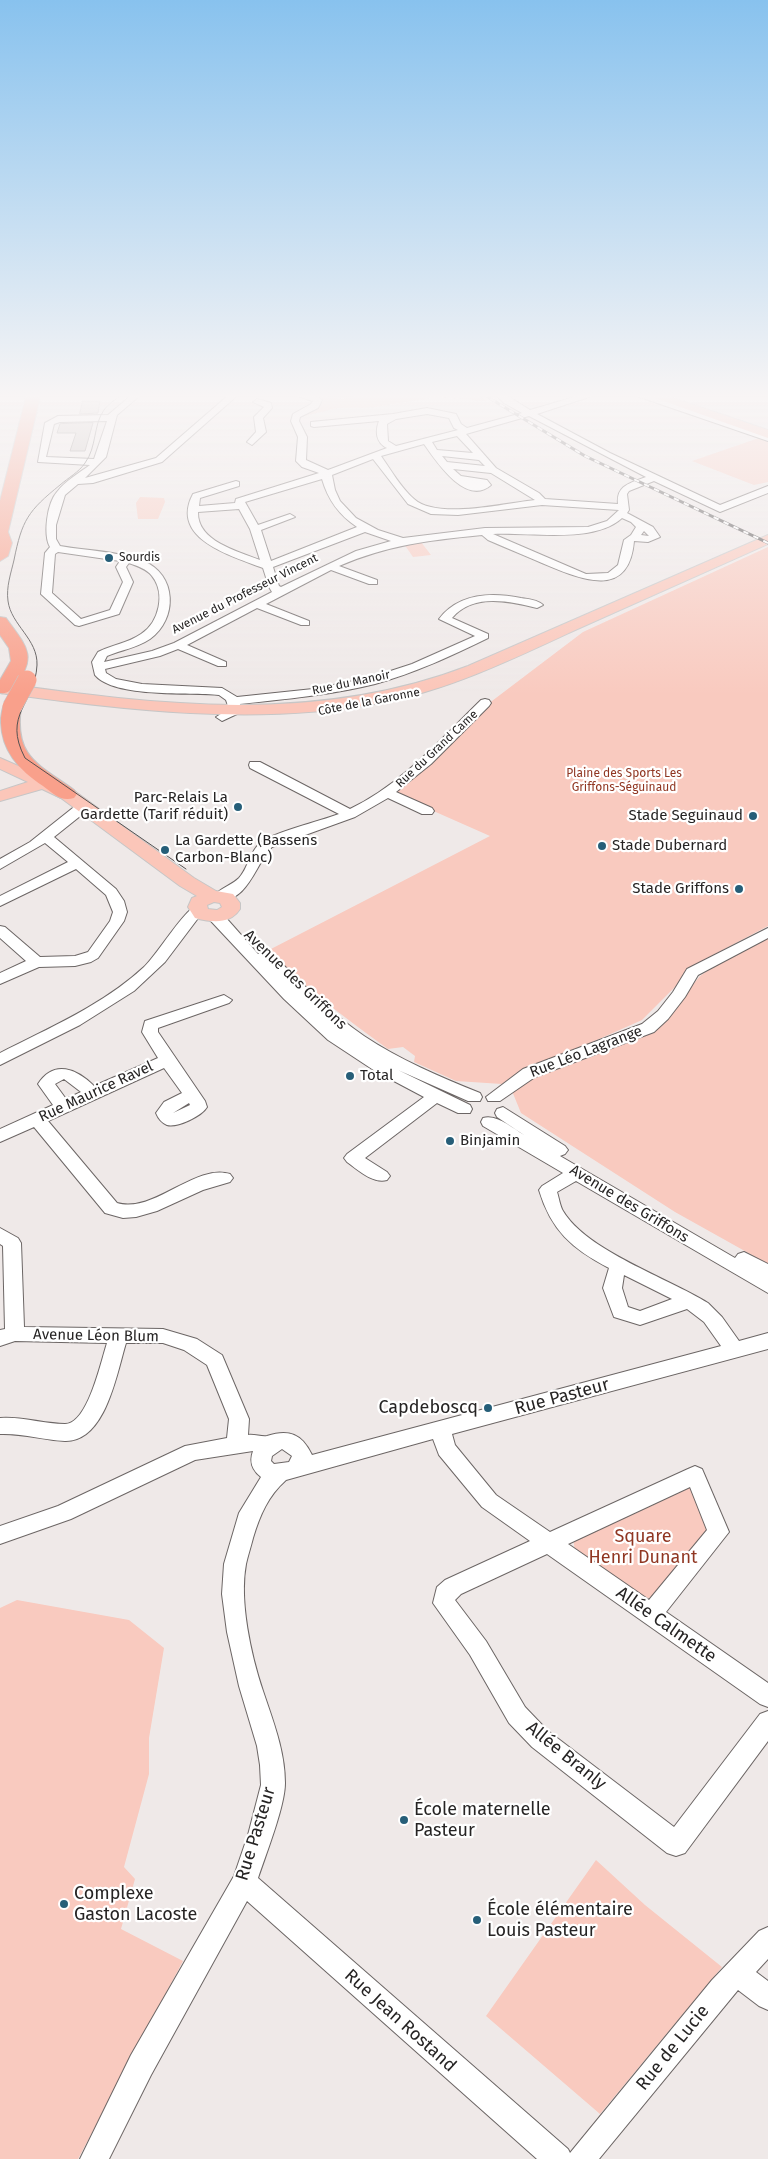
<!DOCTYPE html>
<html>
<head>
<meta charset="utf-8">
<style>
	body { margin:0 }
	canvas { display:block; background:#efe9e8 }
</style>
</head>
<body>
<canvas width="768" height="2159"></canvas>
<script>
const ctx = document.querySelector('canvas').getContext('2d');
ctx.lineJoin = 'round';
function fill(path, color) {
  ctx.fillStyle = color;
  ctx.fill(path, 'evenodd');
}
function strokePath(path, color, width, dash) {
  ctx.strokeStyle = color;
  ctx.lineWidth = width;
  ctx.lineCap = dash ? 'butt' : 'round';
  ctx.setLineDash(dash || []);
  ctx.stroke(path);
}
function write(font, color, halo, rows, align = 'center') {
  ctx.font = font + ' "Fira Sans",sans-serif';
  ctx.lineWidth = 4.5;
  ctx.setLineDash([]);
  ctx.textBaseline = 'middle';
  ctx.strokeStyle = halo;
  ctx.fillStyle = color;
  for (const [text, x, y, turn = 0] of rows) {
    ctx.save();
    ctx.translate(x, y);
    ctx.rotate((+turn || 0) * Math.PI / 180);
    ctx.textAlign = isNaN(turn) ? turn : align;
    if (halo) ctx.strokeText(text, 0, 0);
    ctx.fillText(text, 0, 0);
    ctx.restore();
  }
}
const green = new Path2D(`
	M306 393 343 399 368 393H475L487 401 437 397 375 407 337 408 300 417 317 408 323 401 318 396Z
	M759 438 768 440V482L754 485 692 461Z
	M140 497 164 498 165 502 158 519H138L136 503Z
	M421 542 431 555 413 557 404 544Z
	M768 547V926L700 962 642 1020 545 1063 517 1073 502 1084 456 1081 414 1062 415 1056 403 1047 388 1049C346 1018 304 989 269 950L490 836 395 794 488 704 583 632Z
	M768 928V1264L675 1212 521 1113 512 1091 533 1077 657 1028 700 976Z
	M679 1485 692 1486 711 1526 657 1596 645 1599 575 1551 573 1538Z
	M17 1600 129 1620 164 1648 149 1738V1774L124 1867 135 1879 121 1929 183 1961 78 2159H0V1608Z
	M596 1860 645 1905 722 1967 600 2114 486 2016Z`);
const building = new Path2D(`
	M83 401H100L98 413 80 414Z
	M93 423 85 451H70L76 433H57L60 424Z`);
const minor = new Path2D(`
	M134 393H143L117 415 106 457 85 478 156 458 231 393 239 394 162 462 93 483 78 484 65 495 56 525V539L60 546C88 551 117 551 143 561 177 574 178 619 150 639 137 648 121 650 107 656L104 662 152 651 174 643 272 592 269 587 263 568C232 556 169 539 193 494L236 481 239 482V486L200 498 199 506 235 503 236 499 319 473 302 467 296 461 298 437 291 421 293 414 311 404 313 401 288 393H311L322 400 318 408 300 417 299 421 307 437 306 460 328 470 387 448C376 443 375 431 379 421L314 427 311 426V422L393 414 427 408 456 414 461 424 467 428 522 413 504 403 494 393H503L530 410 588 393H601L537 414 610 453 720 505 768 486V493L720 512 654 481 629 491 627 494 629 510 627 513 653 527 660 537 648 542 634 541C629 602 578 578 542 563 524 555 506 548 488 540L482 535C430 540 388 545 339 566L377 580V584H369L331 570 266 604 309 621V625H301L257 608 187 645 226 662V666H218L178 649 160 656 105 669 106 673 116 679 142 684 222 688 237 697 313 689 369 678 412 664 475 636 439 619C459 593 491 592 521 598 528 599 538 600 543 605L537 608C509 601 473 593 452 618L488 634V638C451 656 415 673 375 684 331 695 285 699 240 704L239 713 222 721 216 717 229 709 226 700 219 695C190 692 114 698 95 675L92 662 98 652C112 645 128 643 141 634 159 623 166 593 152 576 147 569 137 566 129 563L126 567 133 582 119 614 79 626 75 625 41 594 45 553 50 547C43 535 47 503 57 492 65 481 79 473 90 465L38 462 45 423 58 416 108 415ZM427 414 449 418 454 428 458 430 396 446 388 441 387 424 396 419ZM529 416 646 477C631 483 616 485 618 504L545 499 539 493 496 468 466 434ZM107 421 94 459 46 457 54 424 60 422ZM457 436 473 453 437 450 432 442ZM424 444C436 461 466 507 491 485L487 480 461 476 453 469 491 473 535 500C506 503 437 520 414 499 401 488 391 470 381 456ZM442 456 479 460 485 466 447 462ZM373 459 408 504 431 514 458 515 542 505 619 510 607 521 588 527 485 528 403 538 378 530 356 518 340 501 335 490 332 475ZM322 479C328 500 339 515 357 527L271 561 261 530 295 517 290 514 258 525 245 502ZM239 509 250 529 260 560C237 551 197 541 198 512ZM622 518 631 522 636 527 631 535 624 540 618 565 608 573 586 574 493 534C530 532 594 544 622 518ZM644 531 649 536 641 535ZM365 532 391 541 356 551 281 587 279 586 273 567ZM58 552 120 561 116 567 123 582 110 610 81 619 52 593 55 554Z
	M628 393H640L768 435V441Z
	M257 399 271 403 272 408 263 418 266 432 252 445 247 442 256 432 254 417 264 407 253 402Z
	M485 699 489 700 491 703 489 706 431 764 396 792 432 808 434 811 432 814H422L388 798 355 817 272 847C257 860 247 907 216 899L214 896C220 888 232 885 239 878 248 868 249 854 259 844 270 833 321 821 339 814L250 768 249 765 250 762H260L350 809C402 784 440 740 481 700Z
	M79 806 86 810 84 813 54 837 116 889 124 901 127 912 124 921 98 958 91 962 75 966 39 967 0 984V973L26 961 0 938V926L5 927 40 957 75 956 88 952 110 921 113 912 106 895 76 869 0 906V896L68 862 45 843 0 869V859L30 842 74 807Z
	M198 905 205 909 165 962 134 991 80 1025 0 1065V1053C49 1028 103 1005 144 967 157 955 185 908 198 905Z
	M214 912 227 919 258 954 265 950 270 952C300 981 329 1012 364 1036 400 1060 440 1077 480 1093L482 1097 480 1101H468L398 1070 470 1105 472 1109 470 1113H458L437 1103 365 1158 387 1172 390 1176 387 1180C373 1184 358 1170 347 1162L344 1158 347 1154 424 1097 375 1071 328 1040 284 999 209 919 207 916 209 913Z
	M768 928V938L698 975 685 997 668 1019 654 1032 535 1077 500 1101H488L486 1097 523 1069 642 1024 658 1011 673 992 687 969Z
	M224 995 232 1000 229 1003 158 1028V1032L205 1101 207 1107C202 1116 177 1128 167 1125 162 1123 158 1118 156 1113L164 1102 182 1093 164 1068 48 1121 117 1203C154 1214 195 1163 230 1174L233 1178 230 1182 203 1190 157 1211 136 1217 123 1218 105 1213 34 1127 0 1142V1129L53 1105 38 1084C54 1059 77 1069 94 1086L158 1058 142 1032 145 1021ZM64 1079 81 1092 66 1099 55 1084ZM189 1103 190 1105 173 1113Z
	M503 1107 565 1146 568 1150 565 1154 560 1156 735 1258 738 1254 744 1252 768 1264V1293L576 1181 557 1192C559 1198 560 1206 563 1211 587 1251 668 1278 708 1303L722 1317 739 1341 768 1333V1349L452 1434 455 1445 496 1495 550 1532 688 1469 695 1466 702 1469 729 1532 666 1612 768 1683V1707L760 1704 547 1554 461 1594 455 1600 486 1641 525 1707 548 1731 674 1827 760 1714 768 1711V1741L685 1853 676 1856 667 1853 532 1747 509 1723 470 1655 433 1603 437 1587 445 1580 530 1541 482 1507 439 1455 433 1439 286 1480C268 1496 260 1515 253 1538 251 1546 248 1555 246 1564 239 1601 251 1655 263 1691 273 1721 285 1751 285 1783 285 1806 266 1854 258 1878L568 2149 570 2153 712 1980 759 1931 768 1927V1959L756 1972 768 1981V2010L759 2006 738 1990 599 2159H537L247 1901 151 2075 109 2159H80L131 2055 234 1876 248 1835 261 1785 260 1765 257 1746 239 1686 227 1632 222 1594 224 1564 239 1513 261 1477C252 1470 249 1462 253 1451L195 1460 71 1519 0 1544V1526L58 1506 185 1446 227 1438 229 1419 207 1365 184 1350 163 1343H126C117 1372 106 1442 65 1441 43 1440 23 1433 0 1434V1418C22 1416 43 1424 65 1424 88 1424 101 1361 107 1343L15 1341 0 1346V1330L5 1329 3 1246 0 1244V1228L18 1238 21 1243 24 1327 163 1329 197 1339 222 1355 249 1419 248 1435C254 1434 262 1437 267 1436 289 1429 302 1434 312 1455L721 1346 704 1322 687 1309 640 1325 614 1317 603 1288 609 1268C572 1249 551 1230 539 1190L542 1186 563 1173 483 1126 481 1122 483 1118C497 1114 512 1128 524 1135L497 1117 495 1113 497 1109ZM624 1275 672 1299 640 1311 628 1307 622 1288ZM282 1449 292 1456 289 1462 274 1464 271 1461 272 1456ZM690 1487 707 1530 649 1600 568 1544Z`);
const major = new Path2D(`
	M641 393H658L768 430V438Z
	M768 535V544C703 573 638 602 573 631 511 660 448 690 381 703 254 726 127 710 0 693V683C158 705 315 725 468 666Z
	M0 758 73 790 194 878 216 891 233 894 240 903V909C230 925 211 922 195 918L188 907 192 898 197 896 180 886 61 798 42 789 0 801V791L28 782 0 769ZM214 902 220 903 222 907 217 910 208 909 207 905Z`);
const highway = new Path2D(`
	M27 393H41L8 532 12 543 8 556 0 561V501Z
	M0 617 6 618C24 644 39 655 16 684 11 690 8 694 0 693V680L11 661 9 648 0 635Z
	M12 701 19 703 21 707C14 757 38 764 74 790L77 794 74 798C61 802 54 794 43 786 19 770 0 750 1 718 2 712 2 708 5 703Z`);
const tram = new Path2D(`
	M125 393C118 398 110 402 104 410 93 425 97 447 85 463 79 472 68 478 60 485 28 511 22 520 14 560 11 573 6 587 8 601 11 625 38 639 37 665 35 705 2 714 25 758L186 869`);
const rail = new Path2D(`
	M481 393 585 456 768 543`);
const highwayBridge = new Path2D(`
	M12 707 27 680`);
const markers = [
	[109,558,5,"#265e78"],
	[238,807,5,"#265e78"],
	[753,816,5,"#265e78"],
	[602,846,5,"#265e78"],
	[165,850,5,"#265e78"],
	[739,889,5,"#265e78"],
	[350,1076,5,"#265e78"],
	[450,1141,5,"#265e78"],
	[488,1408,5,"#265e78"],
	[404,1820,5,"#265e78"],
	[64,1904,5,"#265e78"],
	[477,1920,5,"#265e78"]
];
const farPoinames = [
	["Sourdis",119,558]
];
const farStreetnames = [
	["Avenue du Professeur Vincent",245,594,-27],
	["Rue du Manoir",351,683,-12],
	["Côte de la Garonne",369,702,-11],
	["Rue du Grand Came",437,749,-43]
];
const farParknames = [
	["Plaine des Sports Les",624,774],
	["Griffons-Séguinaud",624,788]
];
const poiNames = [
	["Parc-Relais La",228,798,"right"],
	["Gardette (Tarif réduit)",228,815,"right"],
	["Stade Seguinaud",743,816,"right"],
	["La Gardette (Bassens",175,841],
	["Carbon-Blanc)",175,858],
	["Stade Dubernard",612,846],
	["Stade Griffons",729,889,"right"],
	["Total",360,1076],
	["Binjamin",460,1141]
];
const streetNames = [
	["Avenue des Griffons",295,980,44],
	["Rue Léo Lagrange",586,1052,-21],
	["Rue Maurice Ravel",96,1092,-25],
	["Avenue des Griffons",629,1204,31],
	["Avenue Léon Blum",96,1336,1]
];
const nearStreetnames = [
	["Rue Pasteur",562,1397,-15],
	["Allée Calmette",666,1625,35],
	["Allée Branly",566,1756,39],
	["Rue Pasteur",256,1834,-73],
	["Rue Jean Rostand",400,2021,42],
	["Rue de Lucie",673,2048,-51]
];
const nearPoinames = [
	["Capdeboscq",478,1408,"right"],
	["École maternelle",414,1810],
	["Pasteur",414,1831],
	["Complexe",74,1894],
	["Gaston Lacoste",74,1915],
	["École élémentaire",487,1910],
	["Louis Pasteur",487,1931]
];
const nearParknames = [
	["Square",643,1537],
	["Henri Dunant",643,1558]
];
fill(green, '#f9cabf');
fill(building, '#c5bfbd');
strokePath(building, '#807a79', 1);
strokePath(minor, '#6c6665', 2);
strokePath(major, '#c7c6c6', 2);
strokePath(highway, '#c7c6c6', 2);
fill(minor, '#fff');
fill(major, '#fbc6b9');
fill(highway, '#f9a08b');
strokePath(tram, '#555252', 1);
strokePath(rail, '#555252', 3);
strokePath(rail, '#fff', 2, [5.5]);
strokePath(highwayBridge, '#c7c6c6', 20, []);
strokePath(highwayBridge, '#f9a08b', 19);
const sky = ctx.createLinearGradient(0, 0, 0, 695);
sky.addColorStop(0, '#88c2ee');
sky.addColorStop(0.57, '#f8f5f5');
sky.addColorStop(1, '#f8f5f500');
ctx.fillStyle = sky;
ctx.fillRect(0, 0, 768, 695);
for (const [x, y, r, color] of markers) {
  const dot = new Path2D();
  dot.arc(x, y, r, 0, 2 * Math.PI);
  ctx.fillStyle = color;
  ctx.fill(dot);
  strokePath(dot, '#fff', 2);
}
write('12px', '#262424', '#fff', farPoinames, 'left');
write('12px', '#262424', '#fff', farStreetnames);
write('12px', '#903622', '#fff', farParknames);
write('15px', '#262424', '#fff', poiNames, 'left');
write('15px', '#262424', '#fff', streetNames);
write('18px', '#262424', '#fff', nearStreetnames);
write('18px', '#262424', '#fff', nearPoinames, 'left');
write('18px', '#903622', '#fff', nearParknames);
</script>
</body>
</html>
